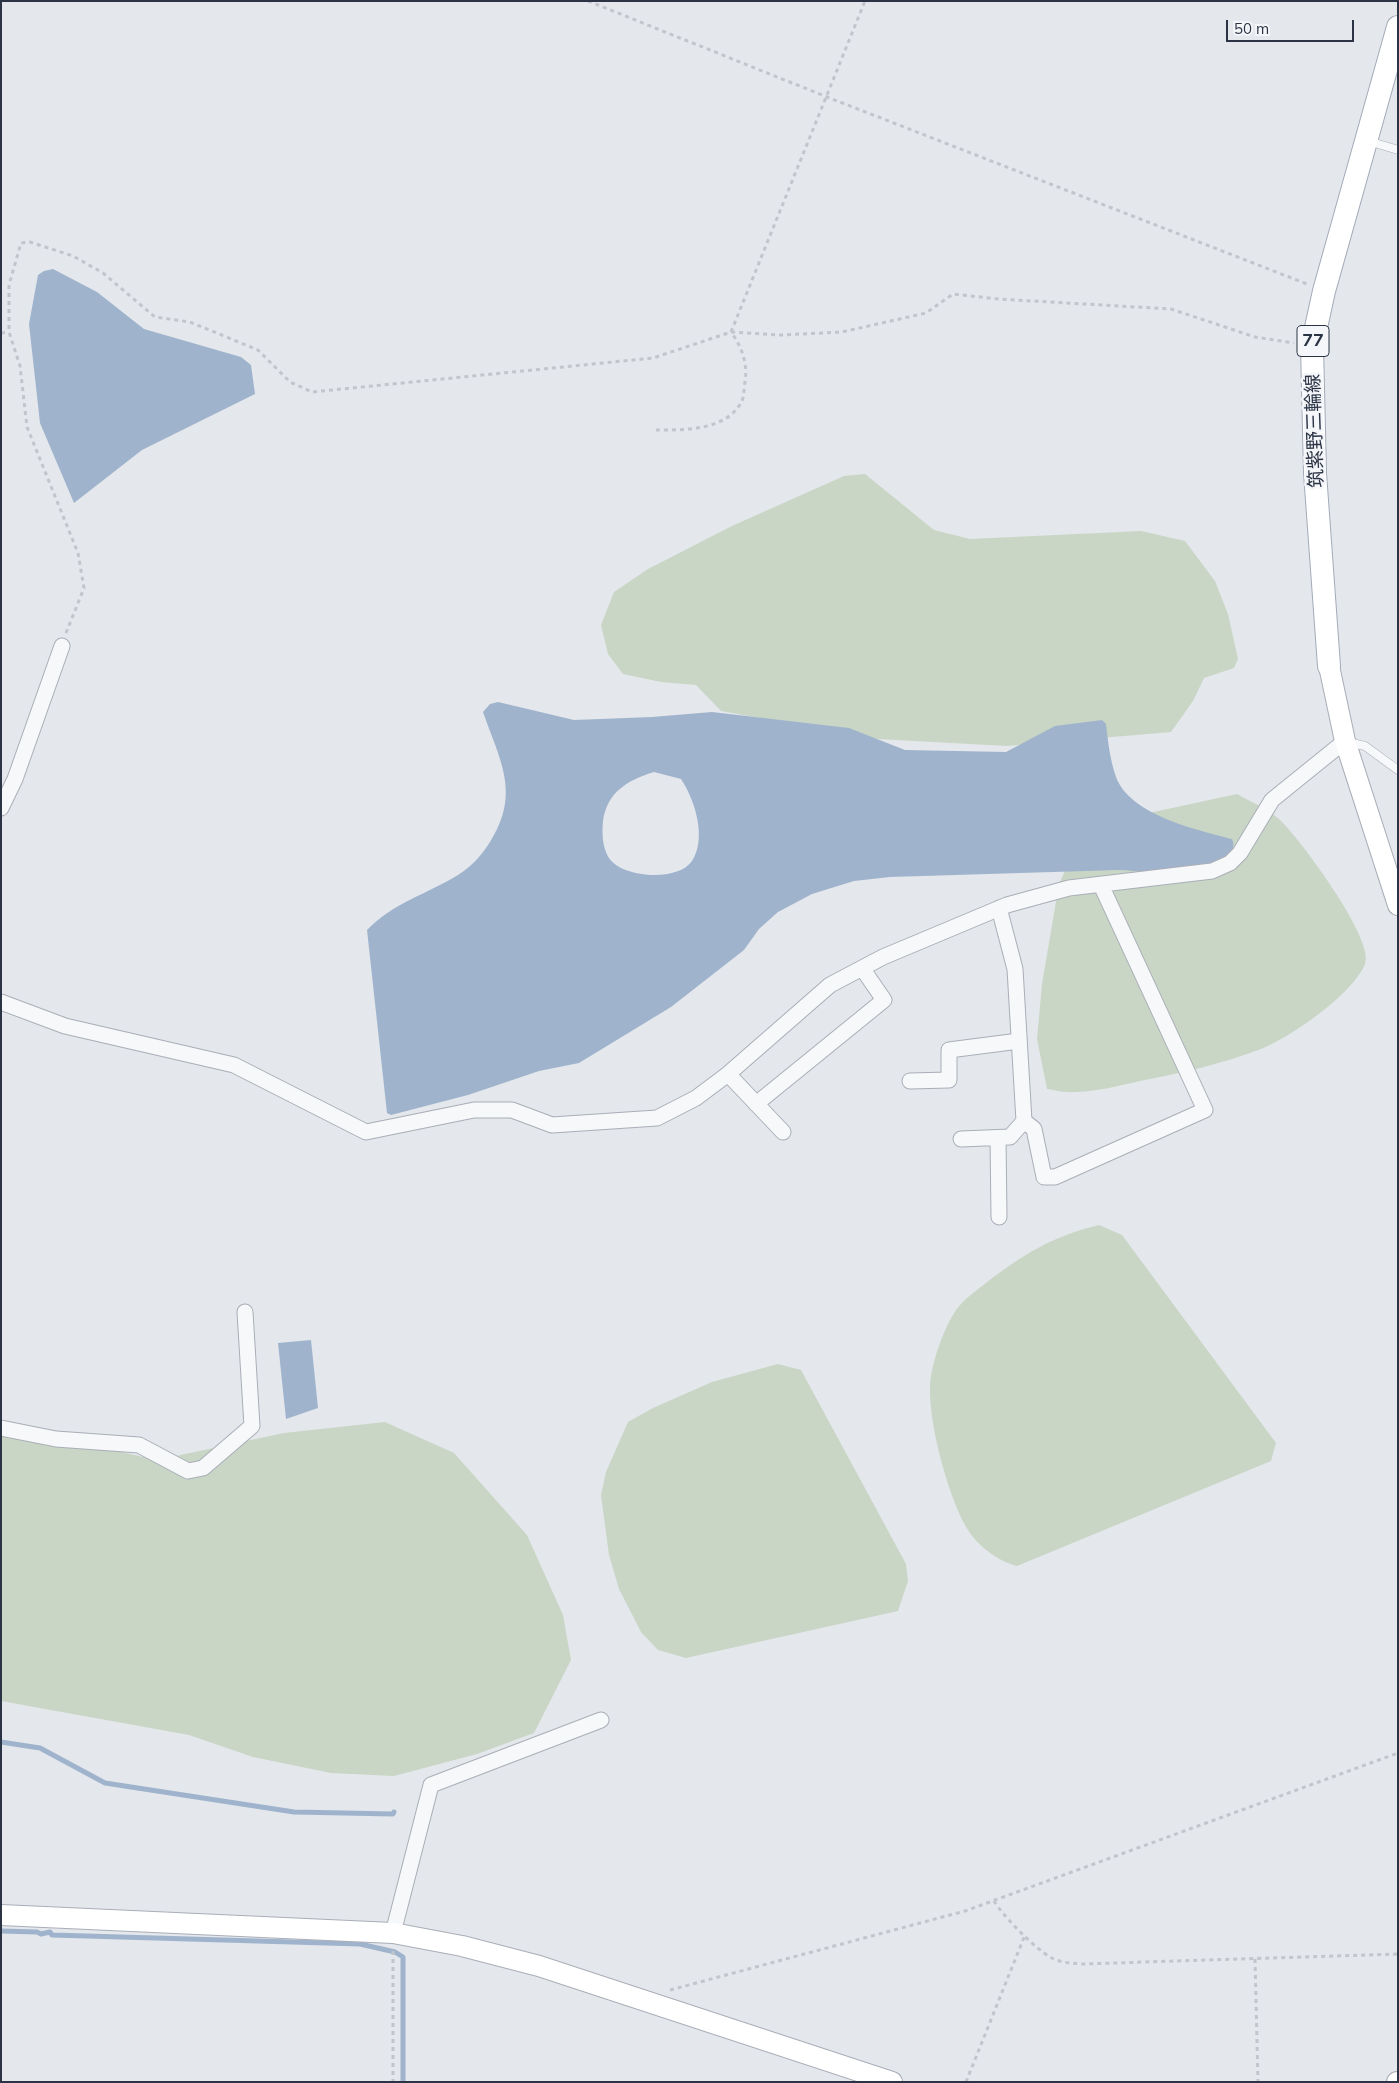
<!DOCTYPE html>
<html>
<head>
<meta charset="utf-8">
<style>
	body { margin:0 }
	#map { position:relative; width:1399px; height:2083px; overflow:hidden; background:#e4e7ec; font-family:Mulish,sans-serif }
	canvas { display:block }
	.frame { position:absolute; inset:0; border:2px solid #2b3445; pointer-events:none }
	.scale { position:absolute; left:1226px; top:20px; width:128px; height:22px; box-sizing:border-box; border:2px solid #2b3445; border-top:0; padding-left:6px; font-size:15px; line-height:18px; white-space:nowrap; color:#2b3445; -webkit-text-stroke:4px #f4f6f9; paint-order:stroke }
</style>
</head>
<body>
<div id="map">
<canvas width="1399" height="2083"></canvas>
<div class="frame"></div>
<div class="scale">50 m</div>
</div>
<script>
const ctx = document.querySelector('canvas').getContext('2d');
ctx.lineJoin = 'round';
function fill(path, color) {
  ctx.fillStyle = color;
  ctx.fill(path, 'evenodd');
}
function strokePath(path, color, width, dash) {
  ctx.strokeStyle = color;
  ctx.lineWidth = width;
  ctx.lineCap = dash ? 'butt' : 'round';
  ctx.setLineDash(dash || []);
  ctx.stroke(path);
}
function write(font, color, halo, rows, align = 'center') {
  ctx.font = font + ' Mulish,"Noto Sans JP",sans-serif';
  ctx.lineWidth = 5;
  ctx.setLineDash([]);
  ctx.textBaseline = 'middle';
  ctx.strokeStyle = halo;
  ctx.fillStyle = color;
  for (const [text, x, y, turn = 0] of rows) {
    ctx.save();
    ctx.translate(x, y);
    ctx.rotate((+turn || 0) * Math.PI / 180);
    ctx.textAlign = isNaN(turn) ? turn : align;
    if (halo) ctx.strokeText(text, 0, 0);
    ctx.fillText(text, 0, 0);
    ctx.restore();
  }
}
const green = new Path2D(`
	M865 474 934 530 970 539 1141 531 1185 541 1215 581 1228 614 1238 659 1234 668 1204 678 1193 701 1171 732 1007 746 877 739 721 711 696 685 661 682 623 674 608 654 601 625 614 592 648 569 732 526 844 476Z
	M1237 794C1251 802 1268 809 1280 820 1299 838 1375 939 1365 964 1353 994 1291 1037 1261 1049 1222 1064 1181 1073 1140 1081 1118 1086 1095 1092 1073 1092 1064 1093 1055 1090 1047 1089L1037 1039 1042 984 1059 884 1080 837 1135 816Z
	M1099 1225 1122 1235 1276 1443 1271 1461 1017 1566C997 1561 975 1544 965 1525 947 1492 929 1424 930 1387 930 1367 943 1331 953 1315 960 1302 974 1292 986 1283 1022 1255 1053 1236 1099 1225Z
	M778 1364 801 1370 906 1564 908 1581 898 1611 686 1658 658 1650 641 1632 619 1589 609 1555 601 1495 606 1472 628 1422 653 1408 712 1382Z
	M385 1422 454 1453 527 1535 563 1615 571 1660 534 1733 477 1754 394 1776 331 1773 253 1757 189 1735 1 1701V1437L50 1436 157 1460 284 1433Z`);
const water = new Path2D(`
	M53 269 97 292 144 329 241 357 251 365 255 394 142 450 74 503 40 423 29 324 38 275 44 271Z
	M498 702 574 720 652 717 712 712 849 728 905 750 1006 752 1055 726 1102 720 1106 724C1108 741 1110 760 1116 777 1130 815 1197 830 1232 839 1245 866 1164 872 1149 872 1139 872 1128 870 1118 870L890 877 854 881 812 894 778 912 759 929 744 950 671 1007 579 1063 539 1071 468 1095 391 1115 387 1113 367 930C393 903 427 894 458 875 471 867 482 855 490 842 521 793 500 761 483 712L490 704ZM654 772 681 779C695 800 707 838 692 861 678 882 622 878 609 858 602 847 602 833 603 821 607 792 628 780 654 772Z
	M311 1340 318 1408 286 1419 278 1343Z`);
const stream = new Path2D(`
	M1 1742 40 1748 105 1783 294 1812 393 1814 394 1812
	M1 1931 37 1932 41 1934 50 1932 52 1935 360 1944 395 1952 403 1957V2082`);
const path = new Path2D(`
	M588 1 827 97 1307 284
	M731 332 865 1
	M1 333 9 332
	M656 430C684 430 727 431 742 401 744 396 744 388 745 382 748 364 742 347 731 332
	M66 633 84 588 78 553 27 427 20 366 9 332V285L21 243 30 242 73 256 103 273 155 317 190 322 258 350 290 382 312 392 653 358 731 332 781 335 842 332 926 313 953 294 998 299 1171 309 1255 337 1294 343
	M994 1901C1003 1916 1036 1950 1052 1958 1061 1963 1071 1963 1082 1964L1398 1954
	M393 1951V2082
	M1255 1959 1258 2082
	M670 1990 965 1911 1398 1753
	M966 2082 1025 1935`);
const lane = new Path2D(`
	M1368 141 1398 150
	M1348 742 1365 746 1398 770`);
const street = new Path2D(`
	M1 808 15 779 62 646
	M1 1002 65 1026 234 1065 366 1132 474 1110H512L552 1125 657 1118 696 1098 728 1074 830 985 883 957 1007 905 1069 888 1212 871 1230 863 1240 853 1272 800 1345 741
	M728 1074 783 1132
	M910 1081 949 1080V1050L1019 1041
	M756 1104 884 1000 862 968
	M1024 1121 1034 1129 1044 1177H1055L1205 1110 1101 885
	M998 1138 999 1217
	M961 1139 1010 1137 1024 1121 1015 969 999 908
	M1 1428 56 1439 139 1445 188 1471 203 1468 252 1426 245 1312
	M393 1933 431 1785 601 1720`);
const secondary = new Path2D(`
	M1329 666 1345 741 1398 905
	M1 1915 393 1933 462 1946 539 1966 892 2082
	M1397 2082H1398`);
const primary = new Path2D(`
	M1329 666 1315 473 1312 346 1324 291 1398 27`);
const shields = [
	[1313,341,32]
];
const shieldNames = [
	["77",1313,341]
];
const streetNames = [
	["筑紫野三輪線",1315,431,-92]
];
fill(green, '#c9d6c5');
fill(water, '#9fb4cc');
strokePath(stream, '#9fb4cc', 5);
strokePath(lane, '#a9aeb7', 9);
strokePath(street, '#a9aeb7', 17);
strokePath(secondary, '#a9aeb7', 22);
strokePath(primary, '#a3abb8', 24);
strokePath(path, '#c2c5cb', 3, [4, 4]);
strokePath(lane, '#f7f8fa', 8);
strokePath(street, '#f7f8fa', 15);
strokePath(secondary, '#fff', 20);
strokePath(primary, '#fff', 22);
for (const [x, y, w] of shields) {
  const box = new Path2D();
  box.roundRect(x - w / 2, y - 15.5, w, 31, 4);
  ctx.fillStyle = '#f4f6f9';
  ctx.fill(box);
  strokePath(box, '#2b3445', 1);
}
write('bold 18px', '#2b3445', null, shieldNames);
write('19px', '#2b3445', '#f4f6f9', streetNames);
</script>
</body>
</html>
